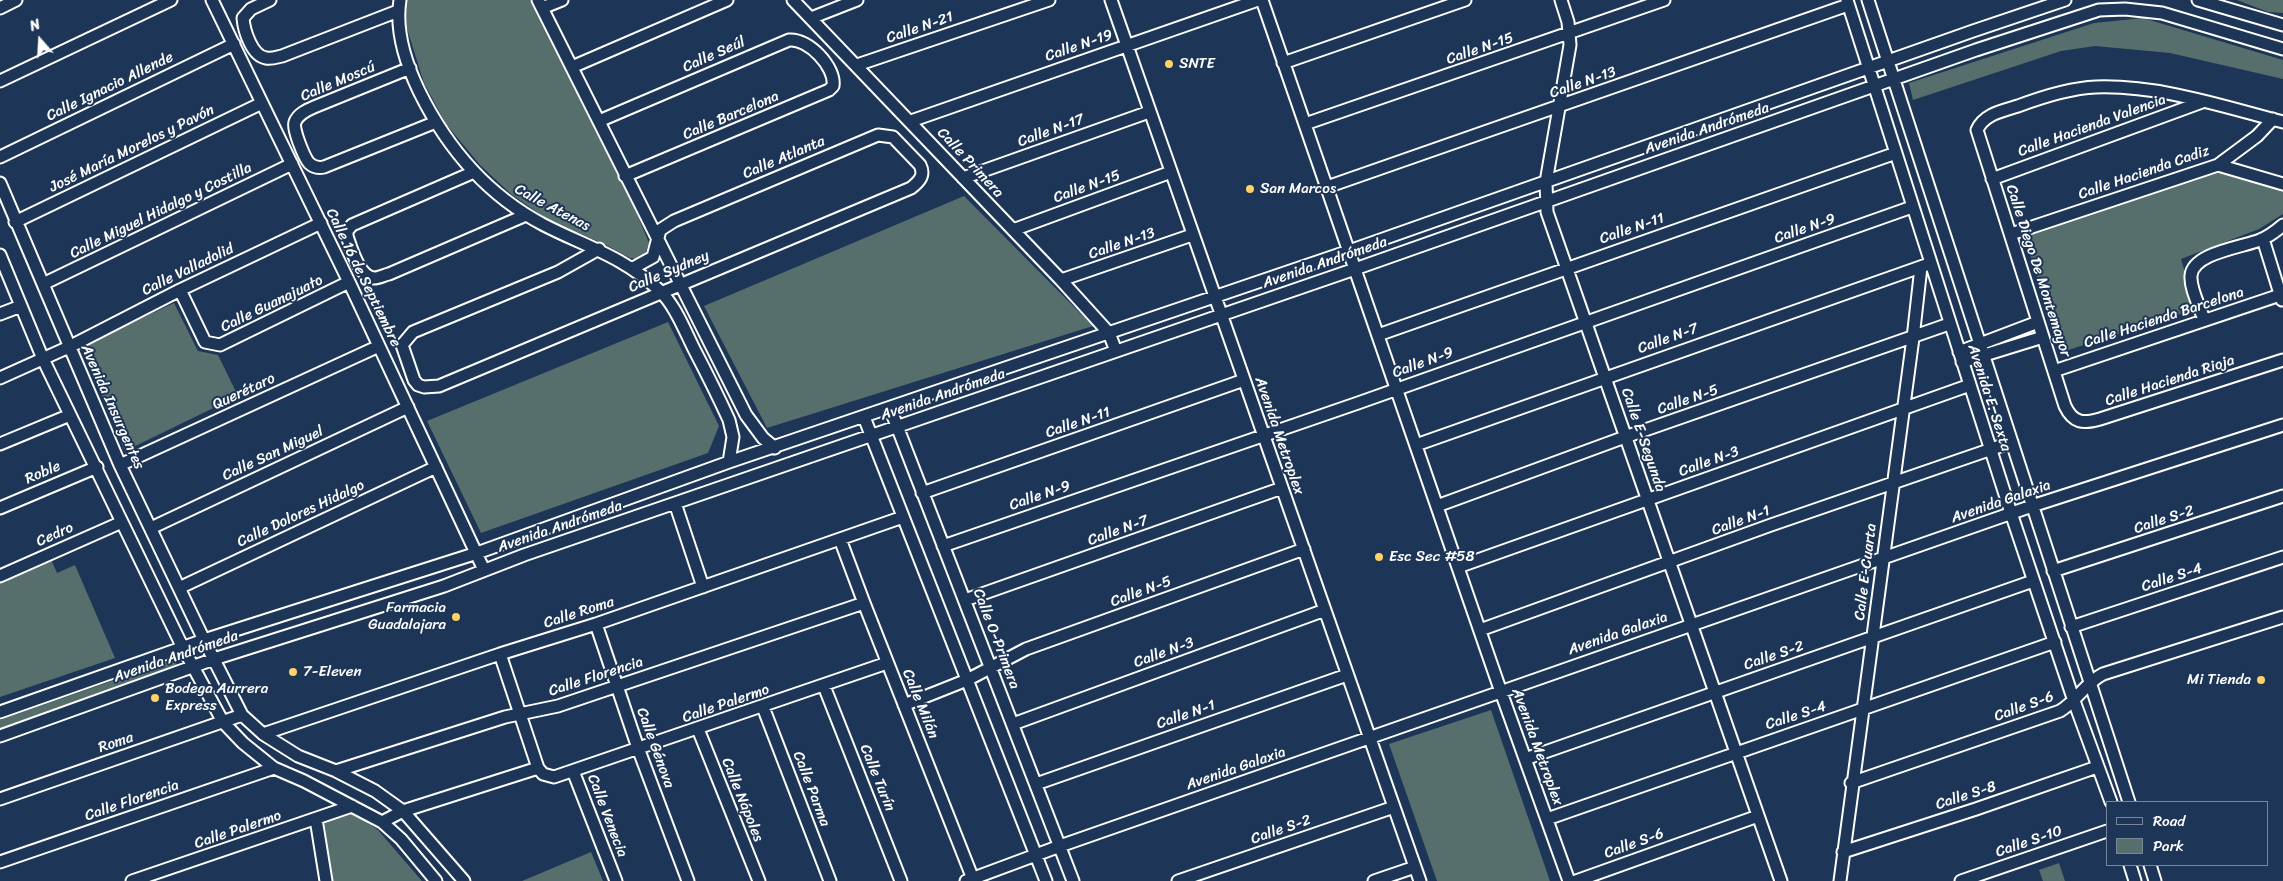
<!DOCTYPE html>
<html>
<head>
<meta charset="utf-8">
<style>
	body { margin:0 }
	#map { position:relative; width:2283px; height:881px; overflow:hidden; background:#1d3557; font-family:Sriracha,sans-serif }
	canvas { display:block }
	.legend { position:absolute; left:2106px; top:801px; width:162px; height:65px; box-sizing:border-box; background:#1d3557; border:1px solid #77869a; margin:0; padding:6px 9px; list-style:none; font-size:15px; color:#fff }
	.legend li { display:flex; align-items:center; gap:10px; height:25px }
	.legend b { width:25px; border:1px solid #77869a }
	.north { position:absolute; left:15px; top:15px; width:50px; height:50px; -webkit-text-stroke:4px #1d3557; paint-order:stroke; rotate:341deg; font-size:14px; font-weight:700; line-height:20px; text-align:center; color:#fff }
	.north::after { content:''; display:block; margin:auto; width:18px; height:22px; background:#fff; clip-path:polygon(50% 0,100% 100%,50% 72%,0 100%) }
</style>
</head>
<body>
<div id="map">
<canvas width="2283" height="881"></canvas>
<ul class="legend">
<li><b style="height:6px;background:#1d3557"></b>Road</li>
<li><b style="height:14px;background:#566f6c"></b>Park</li>
</ul>
<div class="north">N</div>
</div>
<script>
const ctx = document.querySelector('canvas').getContext('2d');
ctx.lineJoin = 'round';
function fill(path, color) {
  ctx.fillStyle = color;
  ctx.fill(path, 'evenodd');
}
function strokePath(path, color, width, dash) {
  ctx.strokeStyle = color;
  ctx.lineWidth = width;
  ctx.lineCap = dash ? 'butt' : 'round';
  ctx.setLineDash(dash || []);
  ctx.stroke(path);
}
function write(font, color, halo, rows, align = 'center') {
  ctx.font = font + ' Sriracha,sans-serif';
  ctx.lineWidth = 4;
  ctx.setLineDash([]);
  ctx.textBaseline = 'middle';
  ctx.strokeStyle = halo;
  ctx.fillStyle = color;
  for (const [text, x, y, turn = 0] of rows) {
    ctx.save();
    ctx.translate(x, y);
    ctx.rotate((+turn || 0) * Math.PI / 180);
    ctx.textAlign = isNaN(turn) ? turn : align;
    if (halo) ctx.strokeText(text, 0, 0);
    ctx.fillText(text, 0, 0);
    ctx.restore();
  }
}
const green = new Path2D(`
	M404 0H530L637 214 649 243 645 254 638 259 630 258 606 245 547 219 511 194 480 165 446 124 424 83 403 16Z
	M2237 0H2283V13L2268 12Z
	M2143 18 2283 60V79L2170 53 2095 46 2061 51 1913 100 1909 83 2094 23Z
	M2207 170 2283 187V214L2259 229 2181 259 2196 309 2062 352 2023 234Z
	M964 196 1093 326 767 428 704 306Z
	M174 303 198 351 218 355 238 396 125 451 81 347Z
	M668 322 719 426 708 453 481 533 427 421Z
	M50 557 57 573 75 565 115 658 0 697V579Z
	M175 659 178 668 0 730V720Z
	M1491 710 1550 881H1437L1389 744Z
	M351 812 378 830 422 881H333L324 822Z
	M591 852 603 881H522Z
	M2059 863 2065 881H2043L2039 870Z`);
const minor = new Path2D(`
	M212 0 349 282 484 570
	M270 0 251 9 243 18C244 31 252 56 266 58 272 59 277 57 282 56L398 11
	M400 0C395 31 406 64 419 91 447 148 487 195 544 225 587 247 622 256 659 290 675 305 684 329 694 349 706 372 718 396 729 420L733 437 729 462
	M538 0 746 415 763 438 775 448
	M793 0 1061 280 1109 333 1116 351
	M1111 0 1420 881
	M1262 0 1501 692 1569 881
	M1561 0 1568 22 1570 45 1546 182 1547 212 1781 881
	M1847 0 2011 513 2074 701 2111 802
	M1868 0 2129 802
	M2198 0 2283 25
	M0 8 16 0
	M542 8 562 0
	M811 18 857 0
	M1283 63 1465 0
	M857 65 1049 0
	M572 67 727 0
	M410 68 314 107C307 110 298 114 295 122 292 128 304 157 309 163 313 167 319 168 324 167L436 122
	M0 81 171 0
	M599 121 789 40C808 38 836 67 833 86L829 90 625 176
	M911 121 1258 0
	M2283 122C2222 106 2159 85 2096 87 2070 88 2042 97 2018 106 2002 111 1984 114 1977 130L2065 406C2073 423 2083 424 2100 419L2283 360
	M1305 124 1664 0
	M0 157 234 44
	M2218 165 2283 184
	M474 172 352 225 347 231V236C351 248 359 277 374 278 379 278 384 275 389 274L526 215
	M963 178 1149 112
	M1992 179 2202 102
	M0 183 120 465 204 640 242 715 263 734 298 756 336 771 375 791 403 811 464 881
	M1327 187 1848 5
	M15 222 262 103
	M1013 230 1171 172
	M2011 234 2218 165 2257 136 2273 119
	M2263 239 2282 300
	M599 249 558 272 413 332 402 345 414 380 418 385 424 387 439 386 911 188C920 181 925 175 920 165L893 137 878 135 674 221 660 230 653 257 633 268
	M0 255 43 359 183 648 223 722 243 743 274 768 304 781 382 822 401 839 436 881
	M1061 280 1192 235
	M43 284 292 164
	M180 290 205 342 220 345 349 282
	M0 314 21 306
	M2204 320C2200 307 2190 289 2191 276 2192 253 2243 247 2260 240 2268 237 2276 231 2283 225
	M1378 335 1896 153
	M1959 352 2038 322
	M1962 362 2043 337
	M2054 371 2283 294
	M0 378 69 347 180 290 321 223
	M890 408 1073 881
	M864 417 1046 881
	M0 444 70 415
	M1416 445 1926 265
	M120 465 379 346
	M922 493 1244 380
	M675 503 703 587
	M1437 506 1625 437 1949 324
	M0 508 97 467
	M151 528 408 407
	M840 539 864 603 973 879
	M943 546 1358 403 1912 207
	M1458 567 1970 385
	M2053 571 2283 496
	M0 576 122 522
	M179 588 436 467
	M965 600 1282 488
	M596 624 638 748 688 881
	M2071 627 2283 557
	M1480 630 1771 525 2012 442
	M500 654 538 768 543 774 554 777 887 663
	M824 686 901 881
	M904 705 967 680 1026 649 1304 549
	M763 707 830 881
	M0 712 204 640 477 553 729 462 1349 251 1973 31 2065 0
	M1013 724 1325 610
	M698 729 759 881
	M263 734 500 654 596 624 903 517
	M0 736 214 659 444 586 524 555 1355 269 1976 50 2099 10 2125 9 2162 13 2283 49
	M1525 759 2033 581
	M336 771 505 717 558 706 864 603
	M573 771 616 881
	M1851 783 2060 711C2077 701 2085 683 2103 674L2283 617
	M1036 784 1347 675
	M0 799 242 715
	M316 819 326 881
	M1547 819 2055 642
	M382 822 403 811 538 768
	M1843 852 1976 809 2097 767
	M0 862 274 768
	M2130 865 2135 881
	M2150 865 2155 881
	M132 881 352 806
	M966 881 1060 846 2032 506 2283 425
	M1178 881 1394 807
	M1374 881 1415 867
	M1576 881 1758 816
	M1840 881 1913 338 1921 267
	M1961 881 2107 831`);
const markers = [
	[1169,64,5,"#ffd166"],
	[1250,189,5,"#ffd166"],
	[1379,557,5,"#ffd166"],
	[456,617,5,"#ffd166"],
	[293,672,5,"#ffd166"],
	[2261,680,5,"#ffd166"],
	[155,698,5,"#ffd166"]
];
const streetNames = [
	["Calle N-21",920,28,-19],
	["Calle N-19",1079,46,-19],
	["Calle N-15",1480,49,-19],
	["Calle Seúl",714,55,-24],
	["Calle Moscú",338,82,-23],
	["Calle N-13",1583,83,-19],
	["Calle Ignacio Allende",110,87,-26],
	["Calle Barcelona",731,116,-23],
	["Calle Hacienda Valencia",2092,126,-20],
	["Avenida Andrómeda",1707,129,-19],
	["Calle N-17",1051,131,-20],
	["José María Morelos y Pavón",132,149,-26],
	["Calle Atlanta",784,158,-23],
	["Calle Primera",970,163,47],
	["Calle Hacienda Cadiz",2144,173,-19],
	["Calle N-15",1087,187,-20],
	["Calle Atenas",552,208,28],
	["Calle Miguel Hidalgo y Costilla",161,211,-26],
	["Calle N-11",1632,229,-19],
	["Calle N-9",1805,229,-19],
	["Calle N-13",1122,244,-19],
	["Avenida Andrómeda",1325,263,-19],
	["Calle Valladolid",188,270,-26],
	["Calle Diego De Montemayor",2038,271,72],
	["Calle Sydney",669,272,-23],
	["Calle 16 de Septiembre",363,278,64],
	["Calle Guanajuato",272,304,-26],
	["Calle Hacienda Barcelona",2164,318,-18],
	["Calle N-7",1668,339,-20],
	["Calle N-9",1423,363,-20],
	["Calle Hacienda Rioja",2170,381,-18],
	["Querétaro",244,392,-25],
	["Avenida Andrómeda",943,395,-19],
	["Avenida E. Sexta",1989,398,72],
	["Calle N-5",1688,400,-19],
	["Avenida Insurgentes",112,407,66],
	["Calle N-11",1078,423,-19],
	["Avenida Metroplex",1279,436,71],
	["Calle E-Segunda",1643,440,71],
	["Calle San Miguel",273,454,-25],
	["Calle N-3",1709,462,-20],
	["Roble",43,473,-23],
	["Calle N-9",1040,496,-19],
	["Avenida Galaxia",2001,502,-19],
	["Calle Dolores Hidalgo",301,514,-25],
	["Calle S-2",2164,520,-18],
	["Calle N-1",1741,521,-20],
	["Avenida Andrómeda",560,527,-19],
	["Calle N-7",1118,531,-20],
	["Cedro",55,535,-24],
	["Calle E-Cuarta",1866,572,-83],
	["Calle S-4",2172,578,-18],
	["Calle N-5",1141,592,-20],
	["Calle Roma",579,613,-18],
	["Avenida Galaxia",1618,634,-19],
	["Calle O-Primera",996,639,69],
	["Calle N-3",1164,653,-20],
	["Calle S-2",1774,656,-19],
	["Avenida Andrómeda",176,657,-19],
	["Calle Florencia",596,677,-18],
	["Calle Palermo",726,704,-19],
	["Calle Milán",920,704,68],
	["Calle S-6",2024,707,-20],
	["Calle N-1",1186,715,-19],
	["Calle S-4",1796,716,-18],
	["Roma",116,743,-19],
	["Avenida Metroplex",1537,747,70],
	["Calle Génova",655,748,70],
	["Avenida Galaxia",1236,769,-19],
	["Calle Turín",877,778,68],
	["Calle Parma",811,789,69],
	["Calle S-8",1966,796,-18],
	["Calle Nápoles",742,800,68],
	["Calle Florencia",132,801,-19],
	["Calle Venecia",607,816,69],
	["Calle Palermo",238,830,-19],
	["Calle S-2",1281,830,-19],
	["Calle S-10",2029,842,-19],
	["Calle S-6",1634,844,-20]
];
const poiNames = [
	["SNTE",1179,64],
	["San Marcos",1260,189],
	["Esc Sec #58",1389,557],
	["Farmacia",446,608,"right"],
	["Guadalajara",446,625,"right"],
	["7-Eleven",303,672],
	["Mi Tienda",2251,680,"right"],
	["Bodega Aurrera",165,689],
	["Express",165,706]
];
fill(green, '#566f6c');
strokePath(minor, '#fff', 15);
strokePath(minor, '#1d3557', 11);
for (const [x, y, r, color] of markers) {
  const dot = new Path2D();
  dot.arc(x, y, r, 0, 2 * Math.PI);
  ctx.fillStyle = color;
  ctx.fill(dot);
  strokePath(dot, '#1d3557', 2);
}
write('15px', '#fff', '#1d3557', streetNames);
write('15px', '#fff', '#1d3557', poiNames, 'left');
</script>
</body>
</html>
